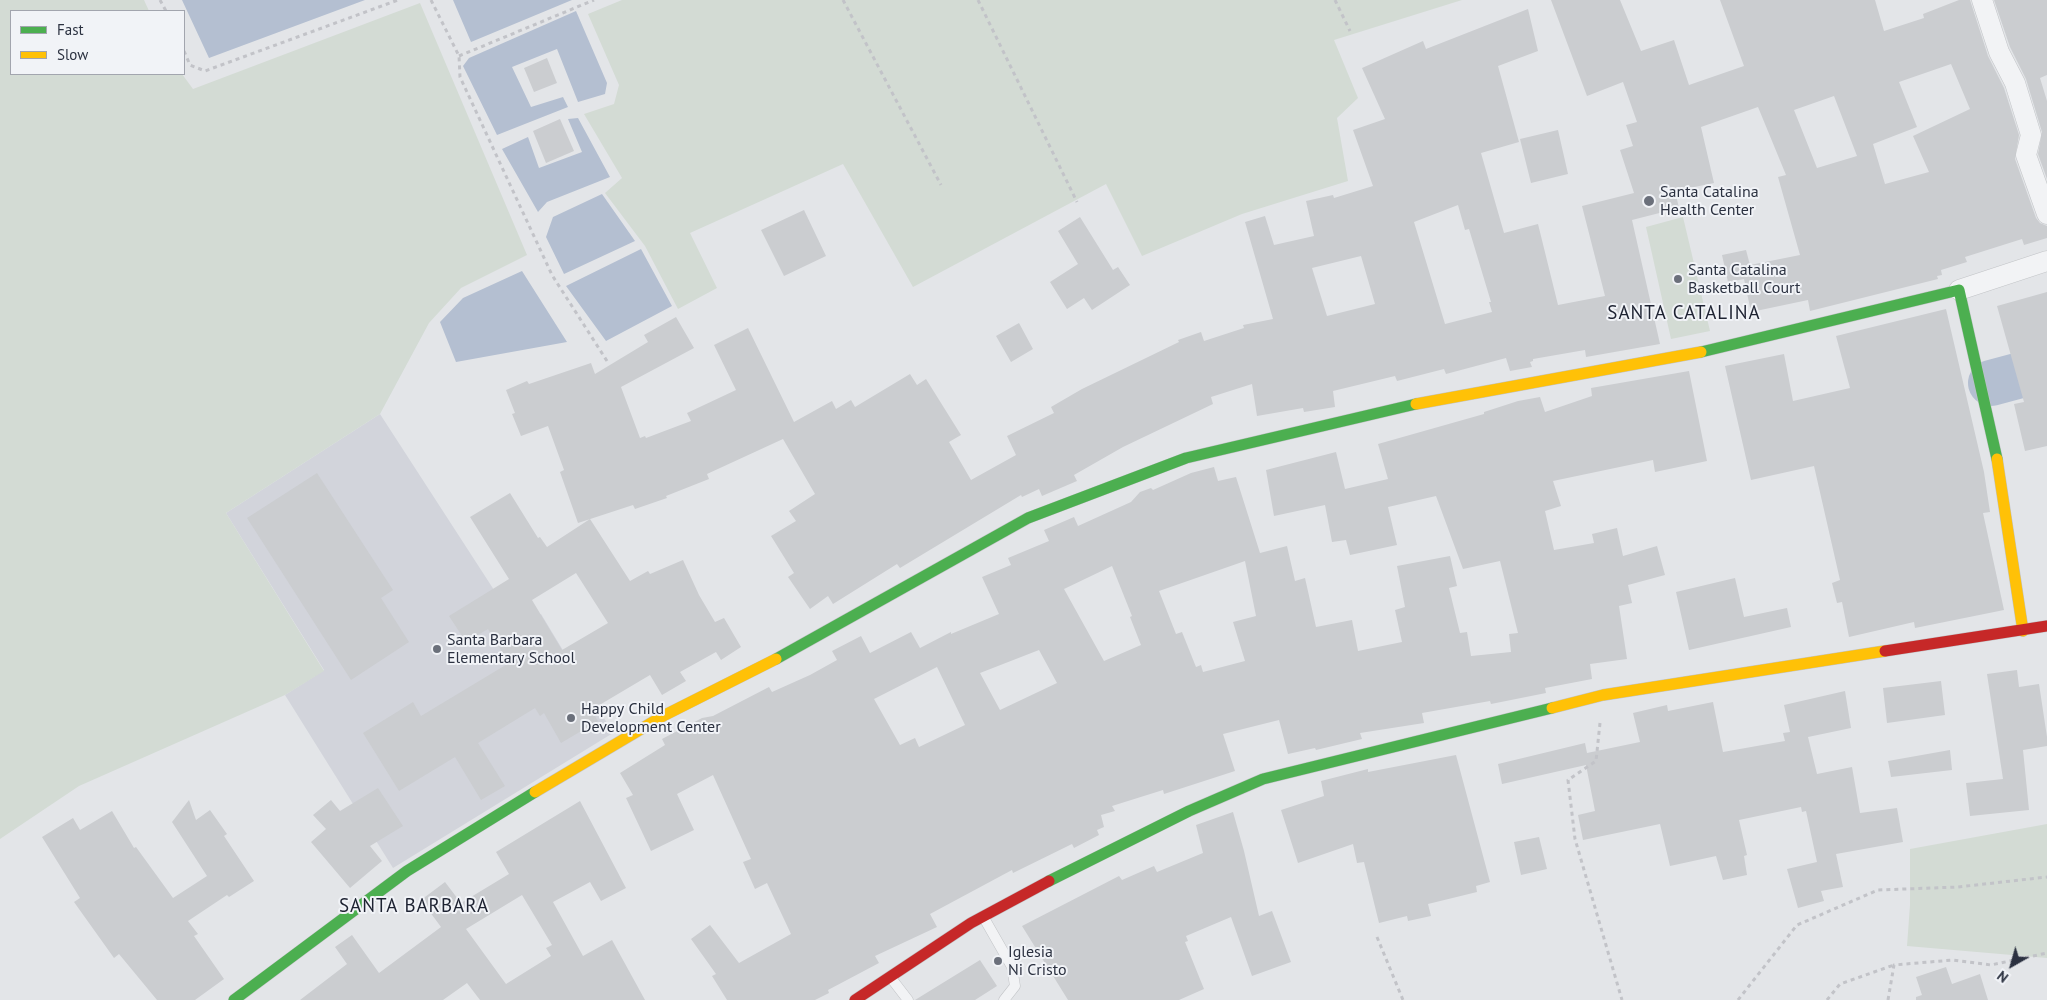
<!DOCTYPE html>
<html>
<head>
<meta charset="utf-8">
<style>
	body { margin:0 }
	#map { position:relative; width:2047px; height:1000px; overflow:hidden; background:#e3e5e8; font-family:"PT Sans",sans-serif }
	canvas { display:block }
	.legend { position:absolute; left:10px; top:10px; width:175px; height:65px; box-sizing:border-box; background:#f1f3f7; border:1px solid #a2a5ae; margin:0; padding:6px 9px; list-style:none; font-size:15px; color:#2b3140 }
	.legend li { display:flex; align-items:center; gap:10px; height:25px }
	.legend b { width:25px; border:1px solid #a2a5ae }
	.north { position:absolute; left:1987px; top:940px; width:50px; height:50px; -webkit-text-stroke:4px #f1f3f7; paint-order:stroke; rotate:218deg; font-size:14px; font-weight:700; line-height:20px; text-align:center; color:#2b3140 }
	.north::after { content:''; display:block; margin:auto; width:18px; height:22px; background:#2b3140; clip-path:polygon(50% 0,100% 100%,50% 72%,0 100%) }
</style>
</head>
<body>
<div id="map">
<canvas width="2047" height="1000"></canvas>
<ul class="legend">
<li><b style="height:6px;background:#4caf50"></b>Fast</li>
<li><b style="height:6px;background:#ffc107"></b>Slow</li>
</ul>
<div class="north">N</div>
</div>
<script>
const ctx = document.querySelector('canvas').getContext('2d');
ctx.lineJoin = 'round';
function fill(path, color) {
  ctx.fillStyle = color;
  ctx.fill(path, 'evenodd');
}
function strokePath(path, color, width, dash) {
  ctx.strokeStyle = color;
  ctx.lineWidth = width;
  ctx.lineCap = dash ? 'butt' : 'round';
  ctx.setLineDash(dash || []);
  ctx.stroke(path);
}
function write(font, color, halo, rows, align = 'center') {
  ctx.font = font + ' "PT Sans",sans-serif';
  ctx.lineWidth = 4;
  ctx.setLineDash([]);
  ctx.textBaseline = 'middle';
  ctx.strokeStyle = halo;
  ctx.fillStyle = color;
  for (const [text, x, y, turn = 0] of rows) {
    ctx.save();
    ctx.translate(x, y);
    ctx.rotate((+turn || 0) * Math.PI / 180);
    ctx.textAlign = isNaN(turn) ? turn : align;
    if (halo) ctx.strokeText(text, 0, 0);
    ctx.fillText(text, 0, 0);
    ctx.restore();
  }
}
const built = new Path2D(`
	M380 414 518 627 541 614 613 733 393 868 285 695 324 670 226 513Z`);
const green = new Path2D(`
	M0 0H144L149 11H11V74H182L193 89 420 3 527 255 461 288 429 323 380 414 226 513 324 671 285 695 79 786 0 839Z
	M622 0H1462L1334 40 1358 98 1337 118 1348 181 1242 214 1142 256 1106 184 913 287 843 164 690 233 717 288 678 309 645 246 605 193 622 178 584 114 614 104 619 85 588 14Z
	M1683 217 1710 331 1671 339 1646 227Z
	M2047 824V958L1907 946 1910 905V849Z`);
const water = new Path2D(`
	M182 0H365L209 58Z
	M453 0H572L471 42Z
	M576 11 607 83 605 94 578 102 557 49 512 67 531 107 563 97 568 107 497 135 463 66 469 58Z
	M578 118 610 177 547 202 538 212 502 149 528 137 539 168 582 152 568 119Z
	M602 194 635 241 564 274 546 237 553 217Z
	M641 249 672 306 606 341 566 286Z
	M522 271 567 342 456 362 440 322 463 298Z`);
const river = new Path2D(`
	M1991 383 2047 368`);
const building = new Path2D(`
	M1551 0H1620L1641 51 1674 40 1689 85 1744 66 1720 0H1875L1884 31 1924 18 1923 14 1959 0H1970L1988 56 2004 88 2019 135 2015 159 2036 218 2040 223 2047 226V238L2024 245 2022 239 1965 257 1967 262 1941 270 1942 275 1937 276 1938 279 1810 311 1808 300 1751 312 1744 279 1728 282 1722 255 1746 250 1750 265 1800 255 1778 177 1786 175 1758 107 1701 127 1714 183 1675 191 1679 208 1632 220 1660 344 1586 357 1585 350 1533 359V361L1530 362 1532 367 1510 371 1506 358 1446 374 1444 369 1397 381 1395 376 1333 391 1335 407 1304 412 1303 408 1257 416 1252 384 1211 397 1213 404 1123 447 1074 475 1077 481 1042 496 1039 489 1022 497 1021 495 900 568 897 564 833 604 828 596 810 609 788 577 794 573 771 536 796 521 789 511 815 494 783 439 707 474 709 479 666 496 667 498 635 509 633 505 578 523 560 472 564 470 548 426 521 436 512 414 515 413 506 390 527 381 529 384 591 363 595 374 648 342 644 335 676 317 694 348 621 387 640 438 645 436 646 438 691 421 687 413 736 390 714 345 748 328 794 422 832 401 836 409 851 400 855 407 910 374 917 385 926 379 961 435 949 442 971 480 1016 455 1007 436 1054 413 1051 407 1082 389 1179 342 1178 340 1201 332 1204 341 1244 328 1243 325 1273 319 1245 222 1265 216 1274 245 1314 236 1306 201 1333 195 1334 198 1373 186 1353 130 1385 119 1362 68 1423 41 1426 49 1528 9 1538 51 1498 66 1519 142 1481 153 1504 233 1538 224 1558 305 1605 296 1582 206 1634 193 1620 150 1633 146 1626 125 1637 122 1623 82 1587 96ZM1951 64 1970 109 1913 136 1929 172 1885 184 1873 144 1917 127 1899 82ZM1834 96 1857 156 1817 168 1794 110ZM1458 205 1465 230 1469 229 1491 302H1489L1492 312 1445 324 1414 222ZM1361 256 1375 304 1327 316 1312 268Z
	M1994 0H2047V75L2040 78 2047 101V179L2038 154 2042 132 2026 79 2010 47Z
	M547 58 557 83 534 92 524 68Z
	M560 119 574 151 546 163 533 131Z
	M1558 130 1568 174 1531 183 1520 139Z
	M804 210 826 256 784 276 761 230Z
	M1080 217 1113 270 1118 267 1130 285 1092 310 1084 298 1067 309 1050 282 1078 264 1058 231Z
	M2047 292V446L2025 451 2014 404 2024 402 1997 306Z
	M1946 309 1984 472 1990 512 1983 513 2004 610 1915 628 1914 622 1849 637 1842 602 1837 603 1832 583 1840 580 1814 466 1751 480 1725 366 1784 354 1793 401 1850 388 1836 336Z
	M1019 323 1033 349 1011 362 996 336Z
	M1689 371 1707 461 1655 472 1653 460 1553 481 1561 506 1545 511 1554 550 1594 543 1592 534 1617 528 1623 556 1657 546 1665 575 1628 585 1632 603 1619 606 1627 659 1590 664 1592 679 1545 688 1546 693 1491 704 1490 701 1422 713 1424 723 1360 733 1362 739 1316 750 1315 748 1288 754 1279 720 1223 734 1235 771 1164 794 1163 790 1112 806 1115 811 1101 815 1104 827 1097 830 1099 835 1074 848 1072 844 1013 873 1012 870 930 914 937 927 875 956 879 963 828 990 829 993 815 1000H727L712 976 716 974 691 939 710 925 739 963 791 934 767 883 755 889 743 862 751 859 713 775 677 794 694 830 651 851 626 798 633 795 620 773 665 745 662 739 702 718 713 716 769 687 772 692 810 675 837 660 832 651 861 636 870 653 911 632 920 648 951 632V634L999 614 982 577 1011 565 1008 558 1049 541 1044 530 1074 517 1078 526 1131 502 1140 492 1151 488 1153 490 1191 473 1214 467 1218 481 1236 477 1260 553 1287 546 1295 581 1305 578 1316 627 1352 620 1358 651 1402 642 1395 610 1405 607 1397 566 1450 556 1457 586 1449 588 1460 633 1467 632 1471 656 1511 652 1509 634 1518 633 1500 561 1463 569 1436 496 1388 507 1397 545 1350 555 1346 540 1332 542 1325 505 1274 516 1266 470 1336 452 1345 489 1388 479 1378 444 1484 414V412L1518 401 1540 397 1545 412 1592 396 1591 388ZM1245 561 1256 616 1233 622 1245 661 1203 672 1201 665 1196 667 1182 632 1176 634 1159 591ZM1112 566 1132 616 1130 617 1141 645 1104 661 1064 589ZM1039 650 1057 683 1000 710 980 673ZM937 667 965 725 919 747 915 738 900 745 874 699Z
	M317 473 393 590 381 598 409 642 351 680 247 518Z
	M510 493 538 538 540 537 547 547 590 519 630 581 648 571 650 574 683 560 699 595 715 622 724 618 741 647 721 660 716 652 680 672 686 681 662 695 650 675 591 710 598 721 561 743 544 713 540 716 535 708 478 743 505 786 481 800 455 757 399 791 363 733 413 702 421 716 509 663 488 629 466 642 449 616 509 579 470 517ZM576 573 608 623 562 650 532 600Z
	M1735 578 1744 617 1787 608 1791 627 1689 650 1676 592Z
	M2017 670 2019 687 2039 684 2047 737V746L2023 750 2029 810 1970 816 1966 783 2003 779 1987 674Z
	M1941 681 1945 715 1887 723 1883 688Z
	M1845 691 1851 728 1808 737 1817 774 1852 767 1860 813 1897 808 1903 842 1836 854 1843 887 1821 891 1824 901 1798 908 1787 869 1817 862 1806 811 1802 812 1801 807 1739 820 1747 855 1744 856 1747 875 1723 880 1716 856 1670 866 1660 824 1583 840 1578 815 1595 811 1586 765 1502 784 1498 764 1585 743 1587 753 1640 742 1633 713 1667 705 1668 711 1713 702 1723 752 1785 741 1783 733 1790 732 1784 705Z
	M1950 750 1952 770 1891 777 1888 761Z
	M1456 755 1490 882 1476 886 1477 892 1428 904 1431 916 1408 921 1407 916 1379 923 1364 862 1357 863 1353 844 1298 863 1281 810 1324 796 1321 781 1368 769V772Z
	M378 788 403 826 370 846 382 861 350 888 311 842 326 829 313 815 331 800 340 811Z
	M189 800 196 820 210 810 227 834 224 836 254 881 229 897 227 895 188 921 198 934 194 936 224 979 195 1000H157L119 954 114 958 74 902 80 898 42 837 73 818 80 830 112 811 134 848 136 847 173 898 207 876 172 822Z
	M580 801 626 888 601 901 590 882 553 902 583 956 612 940 645 1000H480L467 983 443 1000H300L347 964 335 947 352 935 379 973 441 927 421 900 445 882 461 903 509 874 496 852ZM522 895 552 945 546 948 551 956 506 984 466 929Z
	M1233 812 1244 851 1259 916 1272 911 1291 962 1252 976 1231 917 1186 936 1188 941 1185 942 1204 989 1179 1000H1068L1022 926 1119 876 1122 880 1154 866 1157 872 1203 853 1196 825Z
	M1539 837 1547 869 1521 875 1514 842Z
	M980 960 997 986 975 1000H915Z
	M1946 967 1952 984 1980 974 1988 1000H1916V997L1922 995 1916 977Z`);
const path = new Path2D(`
	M160 0 166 11
	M431 0 459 56 460 77 552 275 607 361
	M843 0 941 185
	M978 0 1077 202
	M1335 0 1350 31
	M184 51 190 65 205 71 398 0
	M459 56 594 0
	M1600 723 1596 761 1568 780 1575 839 1622 1000
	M1377 937 1403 1000
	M1738 1000 1797 925 1878 890 1958 887 2047 877
	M1827 1000 1840 984 1894 965
	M1888 1000 1894 965 1953 960 1991 965 2047 953`);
const lane = new Path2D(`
	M984 918 1012 967 1015 986 1004 1000
	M891 978 908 1000`);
const street = new Path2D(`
	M1982 0 1999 52 2015 83 2031 135 2026 155 2047 214
	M1959 290 2047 261`);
const fast = new Path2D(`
	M1701 352 1959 290 1997 459
	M776 659 1028 518 1186 458 1416 404
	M1049 881 1189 811 1263 779 1552 708
	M234 1000 407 871 535 792`);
const slow = new Path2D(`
	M1416 404 1701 352
	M1997 459 2023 631
	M1552 708 1603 695 1885 651
	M535 792 663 716 776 659`);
const jam = new Path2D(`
	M1885 651 2047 626
	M855 1000 971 923 1049 881`);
const markers = [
	[1649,201,6,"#6b707b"],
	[1678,279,5,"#6b707b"],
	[437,649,5,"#6b707b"],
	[571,718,5,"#6b707b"],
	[998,961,5,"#6b707b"]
];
const poiNames = [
	["Santa Catalina",1660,192],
	["Health Center",1660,210],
	["Santa Catalina",1688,270],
	["Basketball Court",1688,288],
	["Santa Barbara",447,640],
	["Elementary School",447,658],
	["Happy Child",581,709],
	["Development Center",581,727],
	["Iglesia",1008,952],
	["Ni Cristo",1008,970]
];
const quarterNames = [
	["SANTA CATALINA",1684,314],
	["SANTA BARBARA",414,907]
];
fill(built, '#d2d4db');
fill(green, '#d3dbd4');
fill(water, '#b4bfd1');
strokePath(river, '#b4bfd1', 46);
fill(building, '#cbcdd0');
strokePath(lane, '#c1c3c6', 11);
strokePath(street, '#c1c3c6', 21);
strokePath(fast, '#c1c3c6', 12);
strokePath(slow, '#c1c3c6', 12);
strokePath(jam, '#c1c3c6', 12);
strokePath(path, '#c2c3c8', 3, [4, 4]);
strokePath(lane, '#f2f3f5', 10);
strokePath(street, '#f2f3f5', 20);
strokePath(fast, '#4caf50', 11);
strokePath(slow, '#ffc107', 11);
strokePath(jam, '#c62828', 11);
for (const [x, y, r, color] of markers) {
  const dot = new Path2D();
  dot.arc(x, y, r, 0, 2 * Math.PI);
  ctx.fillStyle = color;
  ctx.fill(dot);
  strokePath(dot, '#f1f3f7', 2);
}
write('16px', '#2b3140', '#f1f3f7', poiNames, 'left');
ctx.letterSpacing = '1px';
write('19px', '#1d2231', '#f1f3f7', quarterNames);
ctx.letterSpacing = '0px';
</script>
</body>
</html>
